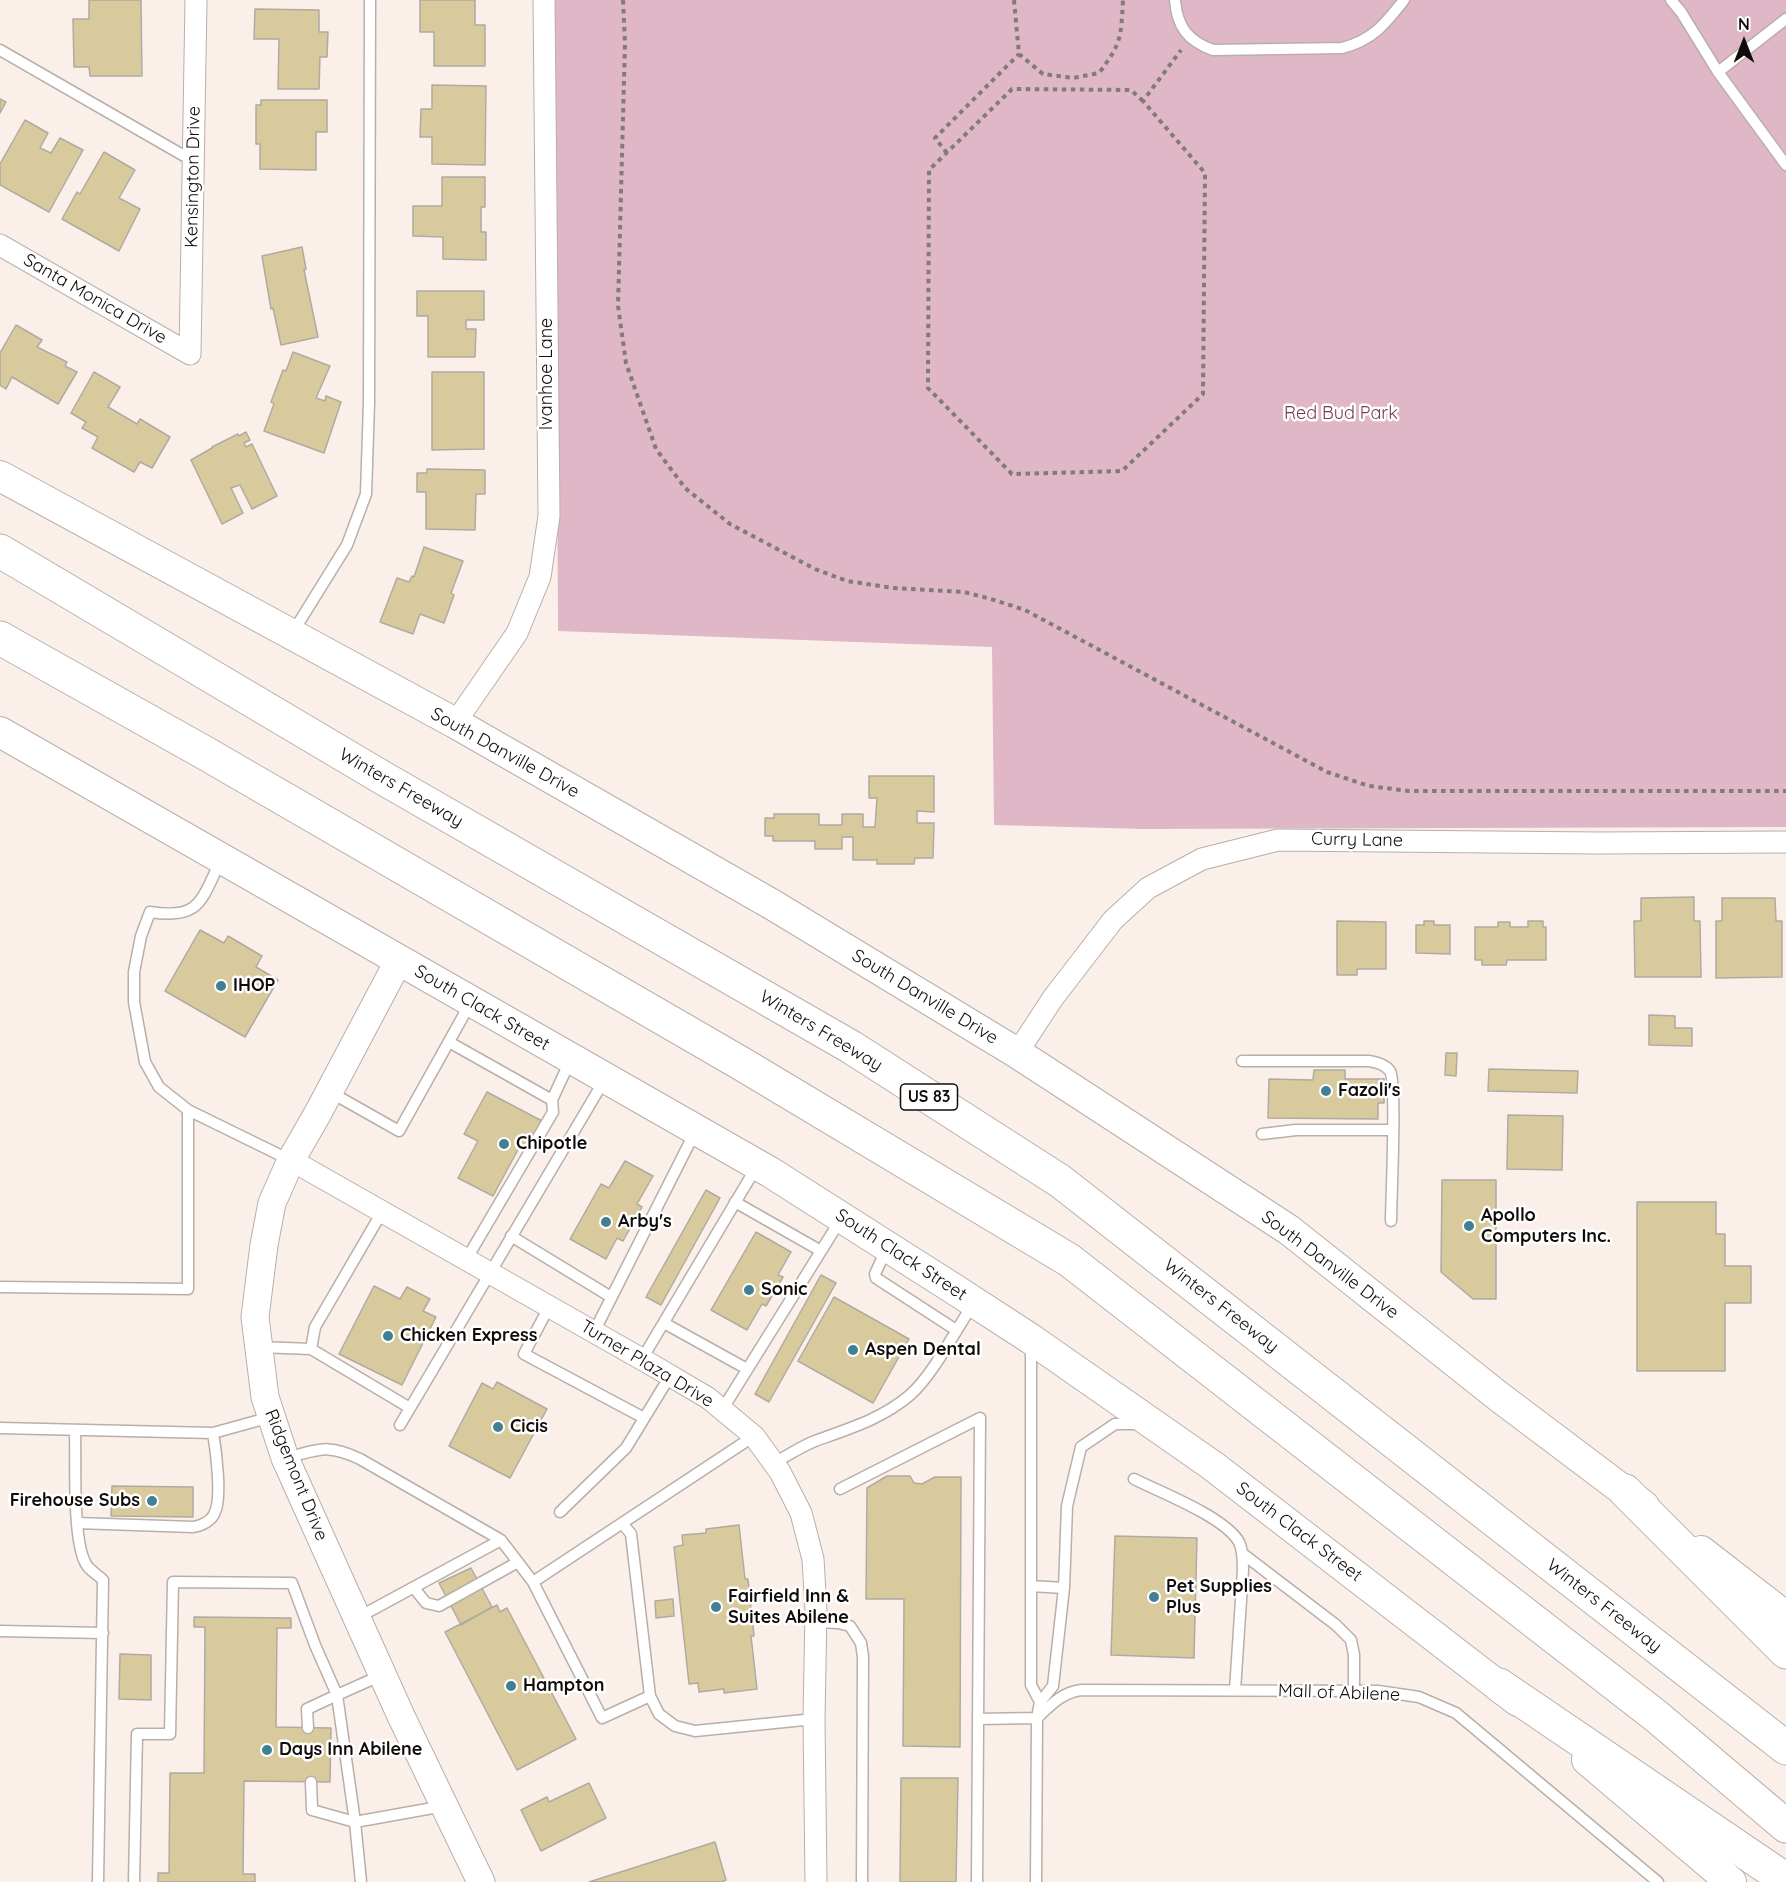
<!DOCTYPE html>
<html>
<head>
<meta charset="utf-8">
<style>
	body { margin:0 }
	#map { position:relative; width:1786px; height:1882px; overflow:hidden; background:#fbf0e9; font-family:Quicksand,sans-serif }
	canvas { display:block }
	.north { position:absolute; left:1714px; top:12px; width:60px; height:60px; -webkit-text-stroke:4px #fff; paint-order:stroke; rotate:0deg; font-size:16px; font-weight:700; line-height:24px; text-align:center; color:#100c0a }
	.north::after { content:''; display:block; margin:auto; width:21px; height:27px; background:#100c0a; clip-path:polygon(50% 0,100% 100%,50% 72%,0 100%) }
</style>
</head>
<body>
<div id="map">
<canvas width="1786" height="1882"></canvas>
<div class="north">N</div>
</div>
<script>
const ctx = document.querySelector('canvas').getContext('2d');
ctx.lineJoin = 'round';
function fill(path, color) {
  ctx.fillStyle = color;
  ctx.fill(path, 'evenodd');
}
function strokePath(path, color, width, dash) {
  ctx.strokeStyle = color;
  ctx.lineWidth = width;
  ctx.lineCap = dash ? 'butt' : 'round';
  ctx.setLineDash(dash || []);
  ctx.stroke(path);
}
function write(font, color, halo, rows, align = 'center') {
  ctx.font = font + ' Quicksand,sans-serif';
  ctx.lineWidth = 5;
  ctx.setLineDash([]);
  ctx.textBaseline = 'middle';
  ctx.strokeStyle = halo;
  ctx.fillStyle = color;
  for (const [text, x, y, turn = 0] of rows) {
    ctx.save();
    ctx.translate(x, y);
    ctx.rotate((+turn || 0) * Math.PI / 180);
    ctx.textAlign = isNaN(turn) ? turn : align;
    if (halo) ctx.strokeText(text, 0, 0);
    ctx.fillText(text, 0, 0);
    ctx.restore();
  }
}
const green = new Path2D(`
	M555 0H1786V827L1143 829 994 825 992 647 558 631Z`);
const building = new Path2D(`
	M89 0H141L142 76H90L89 67H74L73 19H89Z
	M420 0H475V25H485V66H434V32H420Z
	M255 9 319 10V32H328L327 57H320L319 89H278L279 39H254Z
	M432 85 486 86 485 165 432 164V137H420L421 109H432Z
	M0 99 6 102 0 113Z
	M261 100H327V132H316V170L260 169V144H256V105H261Z
	M25 120 48 133 40 148 51 153 60 138 83 150 49 212 0 185V164Z
	M104 152 135 170 119 198 140 209 119 251 62 219 77 192 80 194Z
	M442 177H485V207H481V232H486V260L443 259V237L413 236V206H442Z
	M302 247 306 269 304 270 318 337 281 345 273 308 271 309 262 256Z
	M417 291H484V320H466V329H476L475 357H428V316H417Z
	M16 325 42 340 37 347 67 362 65 366 77 372 58 404 12 377 6 389 0 385V353Z
	M293 352 330 366 316 398 325 401 326 396 341 402 324 453 264 431 274 404 271 402 283 370 286 371Z
	M94 372 120 387 108 407 137 424 140 419 170 437 152 468 140 462 134 472 92 448 98 437 82 428 86 422 71 413Z
	M432 372H484V449L432 450Z
	M246 432 250 440 244 443 246 447 252 444 277 496 252 509 240 485 231 488 243 513 222 524 191 460 212 448V447L238 434 239 436Z
	M427 469 485 470V494H476L475 530 426 529V492H417V473H427Z
	M424 547 463 561 451 593 454 595 444 623 420 614 413 634 380 622 397 578 409 582 412 576 414 577Z
	M869 776H934V812L917 811V823H934L933 858H915L914 864H877V860H853V837H842V849H815V841H773V836H765V818H774V814H819V825H842V814H863V827H875L877 798H869Z
	M1694 897V921H1700L1701 977H1635L1634 921H1641V898Z
	M1722 898H1775L1776 921H1782V977L1716 978V921H1722Z
	M1337 921 1386 922V969H1357V975H1337Z
	M1424 921H1434V925H1450V954L1416 953V925H1424Z
	M1528 921H1543V927H1546V960H1507L1506 965H1482V960H1475V927H1498V922H1510V927H1528Z
	M200 930 224 943 228 936 262 956 256 967 278 980 245 1037 165 991Z
	M1649 1015 1675 1016V1028H1692V1046L1649 1045Z
	M1446 1053H1457L1456 1076 1445 1075Z
	M1489 1069 1578 1071 1577 1093 1488 1091Z
	M1314 1070H1345V1079H1384V1103H1378V1119L1268 1118 1269 1079 1313 1080Z
	M487 1092 544 1122 528 1151 520 1146 493 1196 458 1178 478 1141 464 1134Z
	M1508 1115 1563 1116 1562 1170 1507 1169Z
	M625 1161 653 1176 637 1204 642 1207 623 1241 617 1238 606 1259 570 1239 601 1184 609 1188Z
	M1442 1180H1496V1299H1473L1441 1272Z
	M706 1190 720 1198 661 1305 646 1297Z
	M1637 1202H1716V1234H1725V1266H1751V1303H1725V1371H1637Z
	M756 1232 791 1252 778 1275 783 1277 766 1306 762 1304 747 1330 711 1310Z
	M821 1275 836 1283 769 1402 755 1394Z
	M374 1286 400 1299 407 1287 430 1299 423 1311 436 1317 402 1385 339 1354Z
	M834 1297 909 1339 873 1403 798 1361Z
	M497 1382 547 1409 510 1478 449 1446 482 1383 493 1389Z
	M887 1476H910L914 1483 922 1484 935 1477H961L960 1747 903 1746 904 1599H866L867 1488Z
	M112 1486 193 1487V1517L111 1516Z
	M739 1525 745 1579H748L754 1636H751L757 1689 724 1693V1689L699 1692 698 1683 689 1684 674 1547 683 1545 682 1535 706 1533V1529Z
	M1115 1536 1197 1538 1194 1658 1111 1655Z
	M471 1568 492 1607 461 1625 439 1583Z
	M673 1599 674 1616 656 1618 655 1601Z
	M497 1605 500 1612 507 1608 576 1739 517 1770 445 1632Z
	M194 1617 291 1618V1628H277L276 1727 331 1728 330 1782 244 1781 243 1874H255V1882H158V1873H169L170 1773H204L205 1627H194Z
	M120 1654 151 1655V1700L119 1699Z
	M901 1778H958L956 1882H900Z
	M589 1783 606 1818 541 1851 521 1810 547 1797 549 1802Z
	M715 1842 726 1880 721 1882H589Z`);
const path = new Path2D(`
	M623 0 625 43 618 306 626 363 656 449 685 488 730 524 815 569 847 581 893 588 964 592 991 599 1025 610 1327 772 1369 786 1409 791H1786
	M1014 0 1019 54 1043 74 1073 78 1099 73C1122 43 1121 36 1123 0
	M1143 101 1131 90 1012 89 929 170 928 388 1012 474 1122 471 1203 394 1205 173 1143 101 1181 50
	M947 153 935 138 1019 54`);
const service = new Path2D(`
	M1175 0C1177 27 1188 41 1213 50L1342 48C1373 40 1385 24 1404 0
	M1671 0 1681 12 1718 72
	M1786 19 1718 72 1786 165
	M0 50 193 161
	M293 632 347 545 366 494 369 403 370 0
	M221 860C201 900 201 920 150 912L141 936 134 972V1002L145 1062 159 1087 188 1110 290 1160
	M449 1042 552 1100 570 1061
	M1242 1061H1369C1376 1062 1385 1064 1390 1071 1397 1083 1391 1200 1391 1221
	M330 1092 399 1131 471 1002
	M1262 1134 1296 1130H1392
	M735 1202 821 1251
	M382 1212 315 1327 311 1349 410 1408
	M511 1236 611 1297
	M886 1250 875 1274 876 1278 956 1330
	M466 1260 553 1112 552 1100
	M0 1287 188 1289V1110
	M549 1307 524 1354 644 1418
	M664 1323 747 1369
	M594 1332 696 1130
	M1031 1345V1685L1040 1702 1037 1718 1036 1882
	M259 1347 311 1349
	M642 1359 757 1166
	M722 1410 841 1219
	M400 1425 605 1079
	M0 1428 213 1433 271 1417
	M75 1430C76 1459 72 1541 86 1564 89 1570 98 1575 103 1580L98 1882
	M285 1458C319 1450 327 1443 360 1459L501 1540 533 1582 754 1436
	M774 1463C787 1456 800 1447 815 1441 848 1429 882 1419 910 1395 932 1376 956 1330 973 1304
	M1134 1479C1160 1492 1225 1517 1239 1542 1243 1550 1243 1561 1243 1570L1235 1690
	M840 1489 980 1418 977 1882
	M560 1512 626 1448 670 1376
	M77 1523 193 1527C201 1526 212 1521 215 1512 222 1497 216 1450 213 1433
	M622 1523 631 1534 650 1696
	M1243 1554 1336 1625 1351 1640 1354 1655V1691
	M533 1582 602 1718 650 1696 659 1714 675 1726 695 1731 814 1719
	M1031 1586 1064 1588
	M414 1588 426 1603 439 1606 518 1562
	M357 1618 501 1540
	M816 1622 838 1623 850 1626 861 1643 863 1657 862 1882
	M0 1631 103 1633
	M1040 1702 1053 1686 1064 1588 1067 1506 1081 1447 1115 1424H1141
	M1037 1718C1051 1705 1061 1693 1081 1690L1378 1691 1419 1697 1456 1713 1658 1882
	M978 1719 1037 1718
	M308 1728 307 1709 337 1695 355 1822 361 1882
	M311 1782 312 1810 355 1822 444 1806
	M134 1882 137 1734H170L173 1582 292 1583 315 1645 337 1695 382 1675`);
const minor = new Path2D(`
	M0 245 190 354 196 0
	M455 723 517 633 540 577 549 516 544 0
	M1017 1053 1053 998 1113 920 1148 888 1202 859 1278 840 1598 843 1786 842
	M291 1160 652 1365 708 1398 754 1436 780 1472 801 1513 813 1559 816 1610 814 1719 816 1882`);
const tertiary = new Path2D(`
	M399 960 318 1113 291 1160 272 1203 264 1245 255 1317 265 1397 285 1458 401 1716 481 1882`);
const secondary = new Path2D(`
	M0 476 455 723 773 905 1017 1053 1289 1230 1498 1396 1644 1506
	M0 732 770 1172 957 1291 1031 1339 1213 1466 1518 1701
	M1701 1551 1786 1617
	M1587 1760 1731 1882`);
const motorway = new Path2D(`
	M0 551 383 778 851 1047 1060 1181 1786 1748
	M0 638 205 753 742 1064 1069 1260 1656 1716 1786 1826
	M1625 1491 1786 1652
	M1499 1685 1786 1880`);
const markers = [
	[221,986,6,"#408094"],
	[1326,1091,6,"#408094"],
	[504,1144,6,"#408094"],
	[606,1222,6,"#408094"],
	[1469,1226,6,"#408094"],
	[749,1290,6,"#408094"],
	[388,1336,6,"#408094"],
	[853,1350,6,"#408094"],
	[498,1427,6,"#408094"],
	[152,1501,6,"#408094"],
	[1154,1597,6,"#408094"],
	[716,1607,6,"#408094"],
	[511,1686,6,"#408094"],
	[267,1750,6,"#408094"]
];
const shields = [
	[929,1097,57]
];
const shieldNames = [
	["US 83",929,1097]
];
const streetNames = [
	["Kensington Drive",193,177,-89],
	["Santa Monica Drive",95,299,30],
	["Ivanhoe Lane",547,374,-90],
	["South Danville Drive",505,753,29],
	["Winters Freeway",401,788,30],
	["Curry Lane",1357,840,1],
	["South Danville Drive",925,997,31],
	["South Clack Street",482,1008,30],
	["Winters Freeway",821,1031,31],
	["South Clack Street",901,1255,33],
	["South Danville Drive",1330,1265,37],
	["Winters Freeway",1221,1306,38],
	["Turner Plaza Drive",647,1364,31],
	["Ridgemont Drive",296,1475,68],
	["South Clack Street",1299,1532,37],
	["Winters Freeway",1604,1606,38],
	["Mall of Abilene",1339,1693,2]
];
const parkNames = [
	["Red Bud Park",1341,414]
];
const poiNames = [
	["IHOP",233,986],
	["Fazoli's",1338,1091],
	["Chipotle",516,1144],
	["Apollo",1481,1216],
	["Computers Inc.",1481,1237],
	["Arby's",618,1222],
	["Sonic",761,1290],
	["Chicken Express",400,1336],
	["Aspen Dental",865,1350],
	["Cicis",510,1427],
	["Firehouse Subs",140,1501,"right"],
	["Pet Supplies",1166,1587],
	["Plus",1166,1608],
	["Fairfield Inn &",728,1597],
	["Suites Abilene",728,1618],
	["Hampton",523,1686],
	["Days Inn Abilene",279,1750]
];
fill(green, '#e0b7c6');
fill(building, '#d9ca9e');
strokePath(building, '#afaba1', 1.5);
strokePath(service, '#b9afa8', 13);
strokePath(minor, '#b9afa8', 23);
strokePath(tertiary, '#b9afa8', 29);
strokePath(secondary, '#b9afa8', 32);
strokePath(motorway, '#b9afa8', 35);
strokePath(path, '#827b76', 4, [4.5, 4.5]);
strokePath(service, '#fff', 10);
strokePath(minor, '#fff', 21);
strokePath(tertiary, '#fff', 27);
strokePath(secondary, '#fff', 30);
strokePath(motorway, '#fff', 33);
for (const [x, y, r, color] of markers) {
  const dot = new Path2D();
  dot.arc(x, y, r, 0, 2 * Math.PI);
  ctx.fillStyle = color;
  ctx.fill(dot);
  strokePath(dot, '#fff', 2);
}
for (const [x, y, w] of shields) {
  const box = new Path2D();
  box.roundRect(x - w / 2, y - 13, w, 26, 4.5);
  ctx.fillStyle = '#fff';
  ctx.fill(box);
  strokePath(box, '#100c0a', 1.5);
}
write('bold 16px', '#100c0a', null, shieldNames);
write('18px', '#100c0a', '#fff', streetNames);
write('18px', '#753952', '#fff', parkNames);
write('bold 18px', '#100c0a', '#fff', poiNames, 'left');
</script>
</body>
</html>
